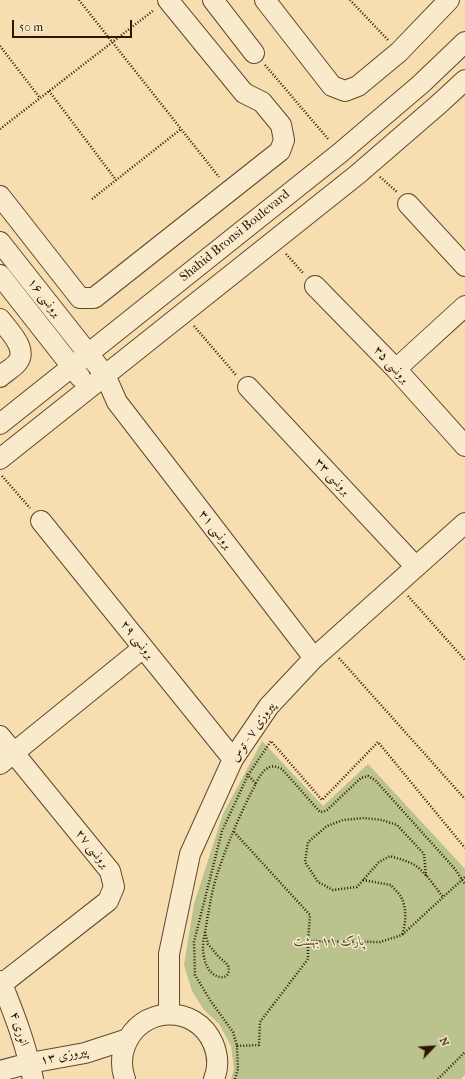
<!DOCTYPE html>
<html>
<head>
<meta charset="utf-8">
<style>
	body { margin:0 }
	#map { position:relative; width:465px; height:1079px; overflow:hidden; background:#f6deb1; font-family:"IM FELL French Canon",serif }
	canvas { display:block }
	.north { position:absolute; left:413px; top:1027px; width:40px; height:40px; -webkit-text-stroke:3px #f9eacc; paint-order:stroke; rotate:65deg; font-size:11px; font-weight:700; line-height:16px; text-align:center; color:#301601 }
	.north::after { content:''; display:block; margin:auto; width:14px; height:18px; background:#301601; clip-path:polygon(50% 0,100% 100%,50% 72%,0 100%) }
	.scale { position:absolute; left:12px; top:20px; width:120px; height:18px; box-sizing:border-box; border:2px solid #301601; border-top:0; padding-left:5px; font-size:12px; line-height:14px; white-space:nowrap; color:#301601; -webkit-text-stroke:3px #f9eacc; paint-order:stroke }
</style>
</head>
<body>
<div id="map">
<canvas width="465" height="1079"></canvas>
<div class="north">N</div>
<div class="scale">50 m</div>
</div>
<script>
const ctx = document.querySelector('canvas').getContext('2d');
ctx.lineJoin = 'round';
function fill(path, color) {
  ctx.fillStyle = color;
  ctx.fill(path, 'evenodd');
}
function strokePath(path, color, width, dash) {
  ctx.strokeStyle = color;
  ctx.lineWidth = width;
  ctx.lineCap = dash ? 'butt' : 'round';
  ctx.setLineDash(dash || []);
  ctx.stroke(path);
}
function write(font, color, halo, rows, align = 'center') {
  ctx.font = font + ' "IM FELL French Canon",Amiri,serif';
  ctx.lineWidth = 3;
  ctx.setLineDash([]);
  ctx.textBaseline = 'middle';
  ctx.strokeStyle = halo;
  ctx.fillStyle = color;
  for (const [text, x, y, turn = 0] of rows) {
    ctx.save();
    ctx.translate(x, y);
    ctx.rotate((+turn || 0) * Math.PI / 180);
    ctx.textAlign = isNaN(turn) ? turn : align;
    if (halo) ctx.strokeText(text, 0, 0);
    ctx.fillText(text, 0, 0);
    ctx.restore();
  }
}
const green = new Path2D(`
	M262 741 323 806 368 764 465 869V1075L461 1079H231L234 1069 231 1046 219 1024 204 1010 192 991 184 965 194 904 223 814Z`);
const path = new Path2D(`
	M79 0 219 177
	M350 0 388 40
	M0 46 40 98
	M265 65 329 140
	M49 91 116 180
	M0 129 154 10
	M380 177 397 192
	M92 199 181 129
	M286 254 304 274
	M194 326 236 375
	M2 476 30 508
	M408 596 465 660
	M339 658 465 799
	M247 774 256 784
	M234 832 310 915 308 941 380 942 402 935 465 877
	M426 876 424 854 397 825 382 820 364 818 343 820 327 826 308 842 305 862 318 882 333 890 357 887 379 862 390 856C399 859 409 861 416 866 427 874 435 887 443 897
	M363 880 391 885C394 889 399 893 401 897 407 908 406 924 402 935
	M205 932 208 944 218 956 228 965C232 980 218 980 210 971 205 965 203 955 203 947 203 939 206 929 207 920 210 905 212 890 217 875 226 847 238 819 251 793 255 786 259 775 265 770 270 765 276 766 282 769L320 812H323L327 810 361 778 368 776 375 780 455 869 465 884
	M308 941V959L260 1022 259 1045 237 1046 233 1032 210 1000 195 975 194 942 222 831 248 775 271 741 322 800 378 742 465 848
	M235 1079 238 1069 237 1046H236
	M438 1079 465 1052`);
const minor = new Path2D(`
	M213 0 254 53
	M265 0 332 86 345 91 358 86 399 52 449 0
	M0 196 80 298H94L280 151 284 140 281 125 262 102 244 93 168 0
	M408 204 465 266
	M0 242 105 375 117 402 314 658
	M0 275 80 377
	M315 286 396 369 465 446
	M0 319C8 330 29 349 17 363 13 368 5 372 0 377
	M396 369 465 306
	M248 387 416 567
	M0 424 340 153 421 84 465 42
	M0 459 358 174 439 104 465 80
	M41 521 233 759
	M0 736 110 871 114 887 108 901 2 984
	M0 764 143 648
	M0 981 2 984C15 1016 26 1045 33 1079
	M169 1014V954L190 854 233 759 269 706 314 658 465 523
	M0 1071 30 1063 85 1053 128 1039
	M125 1079C121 1069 121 1056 125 1046 140 1006 195 1003 213 1043 218 1055 219 1067 214 1079`);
const streetNames = [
	["Shahid Bronsi Boulevard",235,236,-39],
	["برونسی ۱۶",44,298,52],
	["برونسی ۳۵",391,365,47],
	["برونسی ۳۳",332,477,47],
	["برونسی ۳۱",215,530,52],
	["برونسی ۲۹",137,640,51],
	["پیروزی ۷ - توس",253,732,-56],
	["برونسی ۲۷",92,849,51],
	["انوری ۴",19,1029,72],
	["پیروزی ۱۳",64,1056,-12]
];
const parkNames = [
	["پارک ۱۱ بهشت",329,942]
];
fill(green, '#bac28d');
strokePath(minor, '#62482d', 22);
strokePath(path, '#301601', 2.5, [1, 2]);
strokePath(minor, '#f9eacc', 20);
write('13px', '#301601', '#f9eacc', streetNames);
write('italic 13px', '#594a2b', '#f9eacc', parkNames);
</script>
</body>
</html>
